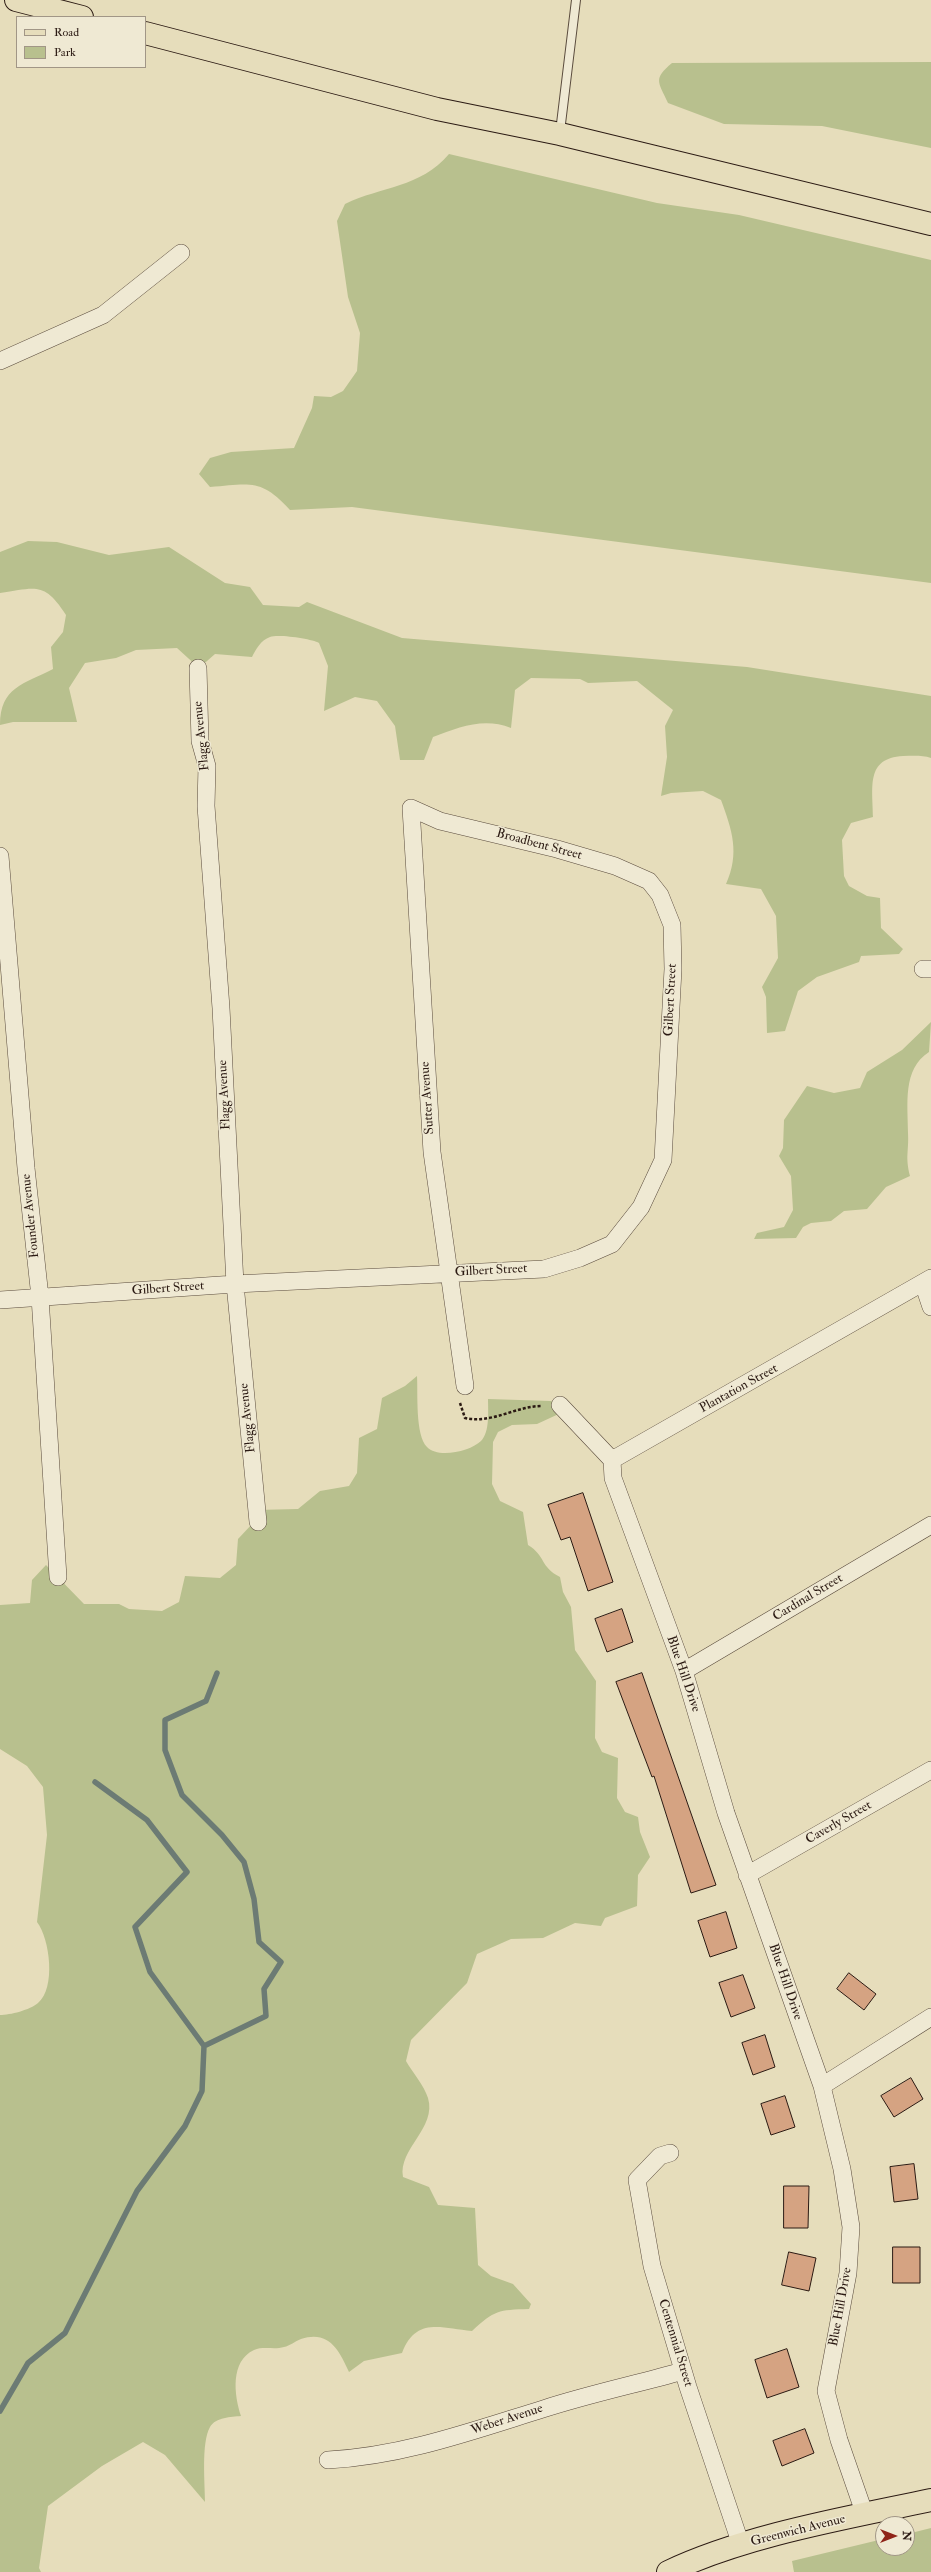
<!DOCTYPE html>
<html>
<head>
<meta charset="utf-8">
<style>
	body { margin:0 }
	#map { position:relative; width:931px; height:2572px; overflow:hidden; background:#e6ddbb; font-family:"IM FELL Double Pica",serif }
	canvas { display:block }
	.legend { position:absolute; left:16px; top:16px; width:130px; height:52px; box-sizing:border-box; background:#efe9d3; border:1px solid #a19686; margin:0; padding:5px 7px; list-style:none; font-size:12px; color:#2b1a13 }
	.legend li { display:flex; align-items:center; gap:8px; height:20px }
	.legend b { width:20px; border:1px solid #a19686 }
	.north { position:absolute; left:875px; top:2516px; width:40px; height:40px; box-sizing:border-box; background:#efe9d3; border:1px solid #a19686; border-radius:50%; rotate:90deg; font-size:11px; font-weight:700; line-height:16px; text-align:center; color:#2b1a13 }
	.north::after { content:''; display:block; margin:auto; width:14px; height:18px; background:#8f2418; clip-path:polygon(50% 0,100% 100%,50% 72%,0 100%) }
</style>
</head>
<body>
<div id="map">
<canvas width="931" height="2572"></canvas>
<ul class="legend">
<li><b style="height:5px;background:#e6ddbb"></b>Road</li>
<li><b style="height:11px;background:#b8c08e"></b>Park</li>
</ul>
<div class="north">N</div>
</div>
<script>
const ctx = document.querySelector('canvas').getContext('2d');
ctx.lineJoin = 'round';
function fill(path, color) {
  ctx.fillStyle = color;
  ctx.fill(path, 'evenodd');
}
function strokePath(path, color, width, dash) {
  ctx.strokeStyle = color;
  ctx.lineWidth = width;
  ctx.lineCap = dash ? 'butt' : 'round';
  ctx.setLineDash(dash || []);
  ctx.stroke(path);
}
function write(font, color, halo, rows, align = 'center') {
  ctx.font = font + ' "IM FELL Double Pica",serif';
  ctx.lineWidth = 3;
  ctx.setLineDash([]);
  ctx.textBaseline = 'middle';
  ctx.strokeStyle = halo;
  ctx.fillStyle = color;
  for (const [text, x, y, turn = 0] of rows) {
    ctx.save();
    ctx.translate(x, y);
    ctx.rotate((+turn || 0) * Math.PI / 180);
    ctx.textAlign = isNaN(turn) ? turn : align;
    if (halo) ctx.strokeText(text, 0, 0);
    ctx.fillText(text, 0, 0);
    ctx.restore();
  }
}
const green = new Path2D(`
	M931 62V148L822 126 724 124 668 103C658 81 653 79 672 63Z
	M449 154 657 203 739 215 931 260V583L352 507 290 510C261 478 250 484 210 487L199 474 210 458 231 452 294 448 312 408 314 396 331 397 343 391 357 371 360 333 348 297 337 221 345 204C382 186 420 188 449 154Z
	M28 541 57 542 109 555 169 547 225 583 250 587 263 605 299 607 307 602 402 638 747 667 931 696V758C922 755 913 756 903 756 865 758 873 788 873 817L851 823 842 840 844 876 849 886 867 896 880 898 881 928 903 949 899 954 861 956 859 962 817 977 798 991 785 1031 767 1033 766 997 762 987 778 958 776 916 761 889 726 884C740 853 732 830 721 800L703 791 671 793 661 796 667 757 665 726 673 710 637 681 588 683 580 679 531 678 515 690 511 728C484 717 459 727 433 737L424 760H400L395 726 377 701 355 697 324 711 328 666 319 643C312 639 279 634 270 637 261 640 256 649 252 657L215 654 199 668 177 648 136 650 116 658 85 663 69 688 77 722H13L0 725C0 687 24 684 53 669L51 647 63 632 66 615C44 581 36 588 0 593V552Z
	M931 1022 929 1052C902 1069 908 1105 908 1133 909 1152 905 1156 910 1176L886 1187 867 1209 844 1211 831 1221 811 1223 803 1227 796 1238 754 1239 757 1233 784 1227 793 1210 791 1176 779 1156 783 1148 784 1120 807 1086 834 1093 860 1088 867 1072 902 1050Z
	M417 1376C418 1393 415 1435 427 1447 438 1459 471 1451 481 1441 490 1432 488 1411 488 1399L551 1401 560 1405 563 1412 537 1424 512 1425 498 1432 493 1442 492 1484 500 1501 523 1512 528 1545C546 1556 540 1567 560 1577L563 1592 571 1607 575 1650 596 1681 595 1738 602 1752 618 1758 617 1798 625 1812 638 1817 640 1832 650 1857 638 1875 637 1906 605 1918 601 1926 575 1923 543 1938 511 1939 477 1954 467 1983 411 2040 406 2061C412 2072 424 2085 428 2098 437 2128 398 2149 403 2177L429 2187 438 2205 475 2208 478 2265 491 2276 513 2284 531 2304 529 2309C498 2310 495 2310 472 2331 440 2328 416 2317 402 2353L364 2361 349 2372C339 2350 329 2330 301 2339 295 2341 290 2346 284 2347 275 2350 263 2346 254 2350 230 2361 234 2395 241 2416 231 2417 216 2417 210 2427 201 2443 205 2484 205 2502L165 2455 143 2442 102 2466 48 2506 39 2568 41 2572H0V2015C10 2015 30 2010 38 2003 56 1988 50 1939 37 1922L47 1835 43 1787 27 1766 0 1749V1605L30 1603 32 1580 46 1565 84 1604H119L129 1609 162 1611 179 1602 185 1576 220 1578 236 1565 238 1539 253 1523 256 1510 298 1509 320 1491 349 1486 357 1473 359 1438 377 1429 382 1398 405 1386Z
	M931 2528V2572H794L792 2561 883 2539V2548H907V2534Z`);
const stream = new Path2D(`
	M204 2046 266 2016 264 1989 281 1962 259 1942 254 1899 244 1862 222 1835 182 1795 165 1750V1720L206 1701 217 1673
	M0 2411 28 2363 65 2333 137 2191 185 2126 202 2091 204 2046 150 1972 135 1927 187 1872 147 1820 95 1782`);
const building = new Path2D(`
	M583 1493 613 1582 588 1591 570 1537 561 1540 548 1505Z
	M622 1609 633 1642 607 1652 595 1619Z
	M642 1673 716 1885 691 1893 654 1776 652 1777 616 1682Z
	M726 1912 737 1948 710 1957 698 1921Z
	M849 1973 876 1994 864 2010 837 1989Z
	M743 1975 755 2008 731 2017 719 1983Z
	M765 2035 775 2067 753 2075 742 2043Z
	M911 2078 923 2099 894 2117 881 2096Z
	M785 2096 795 2127 771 2135 761 2104Z
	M914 2164 918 2199 894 2202 890 2167Z
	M784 2186H809L808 2228H784Z
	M893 2247H920V2283H893Z
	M789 2252 816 2258 809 2291 782 2285Z
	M787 2349 799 2387 767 2398 755 2360Z
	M805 2429 814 2453 782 2466 773 2441Z`);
const path = new Path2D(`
	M460 1403 465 1418C492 1424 516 1406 542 1406`);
const lane = new Path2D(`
	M560 132 576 0`);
const street = new Path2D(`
	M0 361 103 315 181 253
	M198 668 200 741 207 766 206 806 221 1008 235 1284 258 1522
	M0 856 26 1168 40 1297 58 1577
	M923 969H931
	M923 1283 931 1307
	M0 1300 235 1284 544 1269 580 1258 612 1244 641 1207 663 1160 673 969 672 925 660 895 649 881 615 866 557 849 440 821 411 808 432 1152 465 1386
	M560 1405 612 1460
	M612 1460 613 1478 684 1671 726 1813 822 2086 842 2169 851 2227 848 2273 826 2391 839 2440 865 2515
	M612 1460 931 1278
	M684 1671 931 1525
	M747 1875 931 1770
	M822 2086 931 2017
	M670 2153 660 2156 637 2180 652 2266 688 2387 741 2545
	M328 2460C403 2456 472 2431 543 2409 589 2394 637 2384 683 2371`);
const primary = new Path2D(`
	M668 2572C746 2535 847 2518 931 2500`);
const highway = new Path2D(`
	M16 0 82 17
	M145 33 437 109 560 134 931 224`);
const streetNames = [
	["Flagg Avenue",202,736,-96],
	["Broadbent Street",539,845,15],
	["Gilbert Street",671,1000,-87],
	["Flagg Avenue",225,1095,-93],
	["Sutter Avenue",428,1098,-94],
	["Founder Avenue",31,1216,-96],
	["Gilbert Street",491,1271,-3],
	["Gilbert Street",168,1289,-4],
	["Plantation Street",739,1389,-29],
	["Flagg Avenue",248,1418,-96],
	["Cardinal Street",808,1598,-31],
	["Blue Hill Drive",683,1674,71],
	["Caverly Street",839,1823,-30],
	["Blue Hill Drive",785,1982,71],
	["Blue Hill Drive",841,2307,-80],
	["Centennial Street",675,2343,73],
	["Weber Avenue",507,2420,-18],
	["Greenwich Avenue",798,2531,-14]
];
fill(green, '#b8c08e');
strokePath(stream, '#6c7b74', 5.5);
fill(building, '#d5a382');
strokePath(building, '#2b1a13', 1);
strokePath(lane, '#5a4b3d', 10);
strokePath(street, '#5a4b3d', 18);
strokePath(primary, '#2b1a13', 24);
strokePath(highway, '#2b1a13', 24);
strokePath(path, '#2b1a13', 2.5, [3, 2]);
strokePath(lane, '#efe9d3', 8);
strokePath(street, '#efe9d3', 17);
strokePath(primary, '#e6ddbb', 22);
strokePath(highway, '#e6ddbb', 22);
write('13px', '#2b1a13', '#efe9d3', streetNames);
</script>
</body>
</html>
